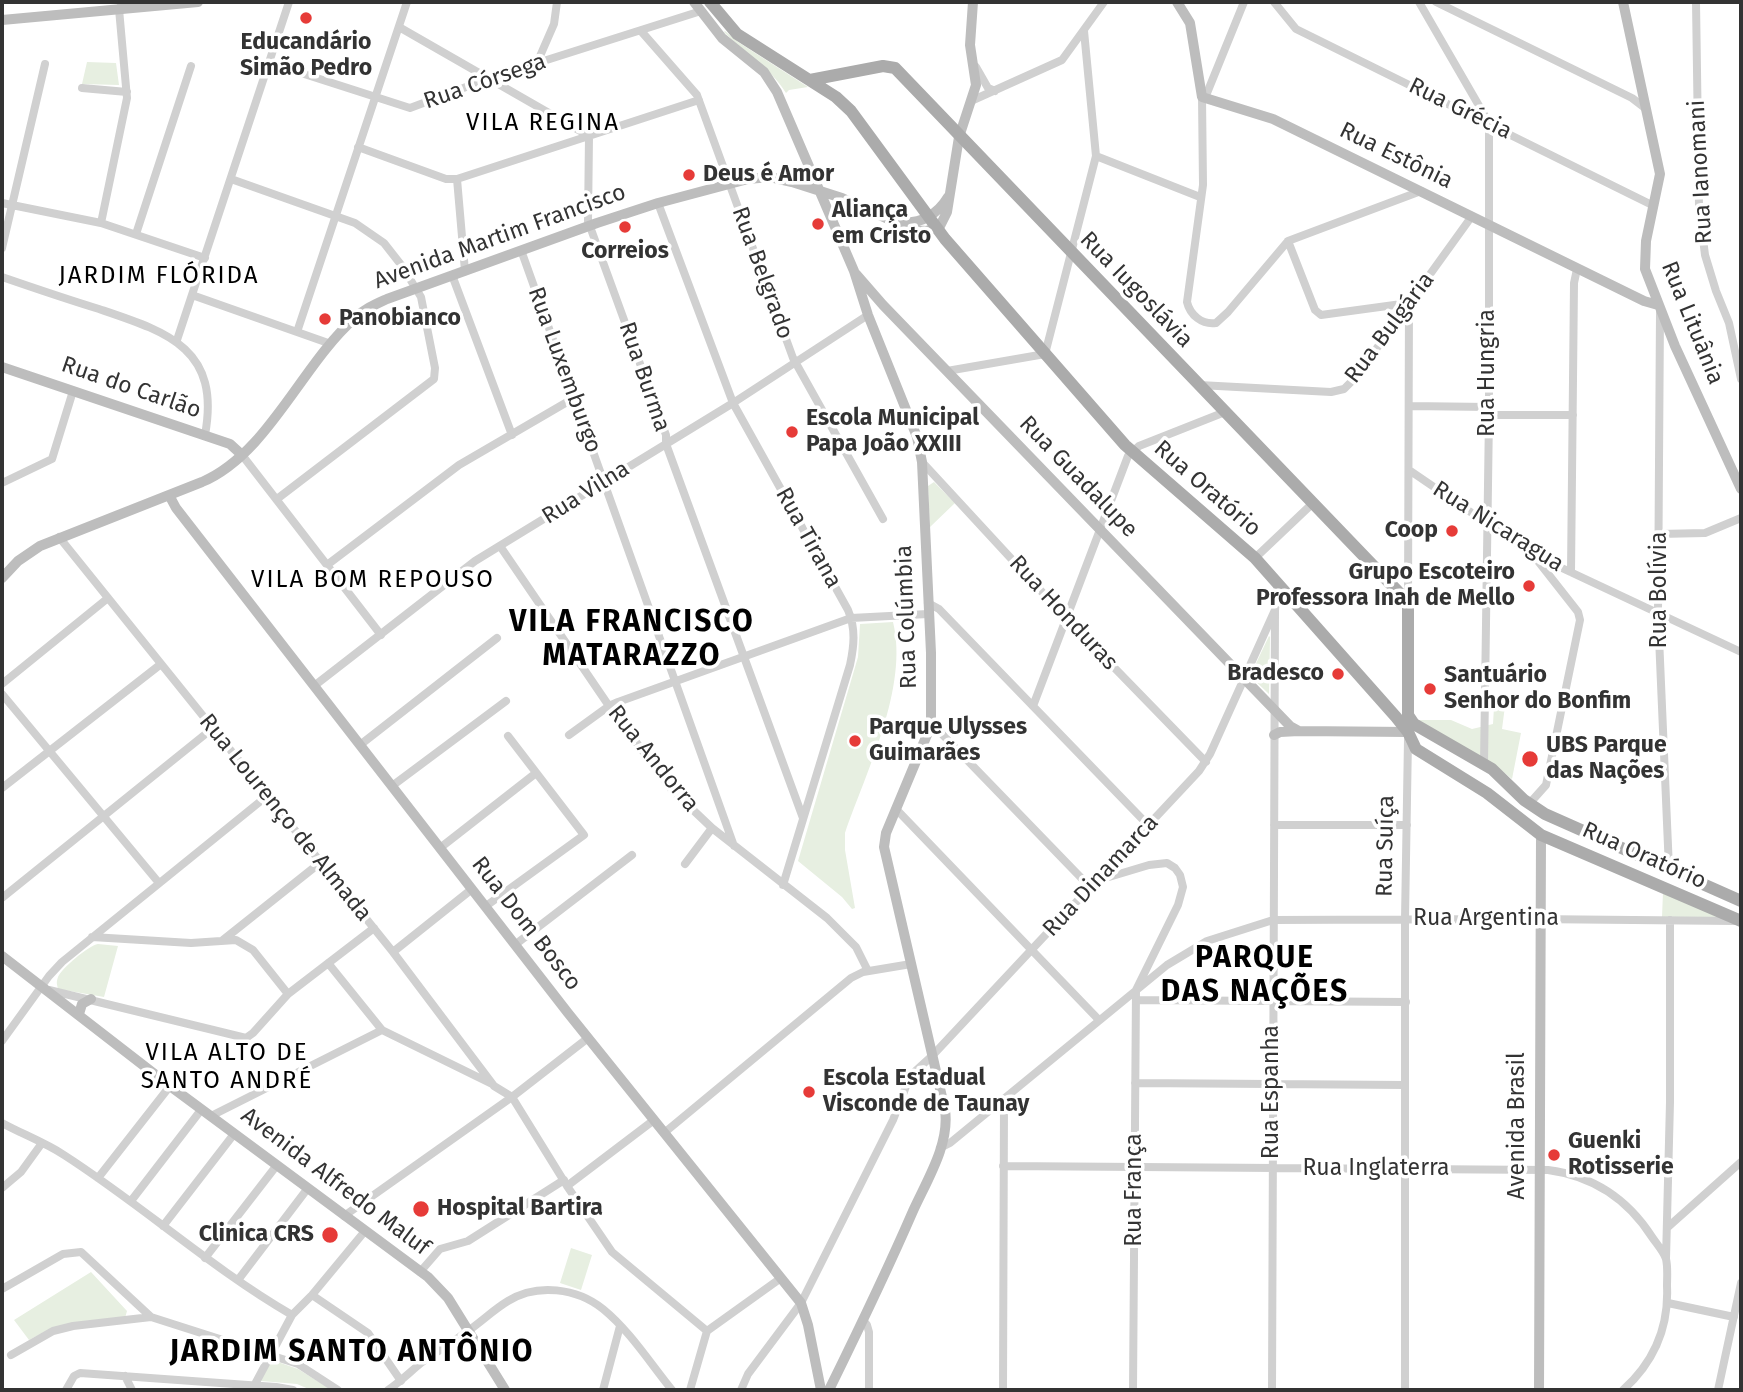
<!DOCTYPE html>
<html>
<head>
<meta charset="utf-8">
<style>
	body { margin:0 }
	#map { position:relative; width:1743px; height:1392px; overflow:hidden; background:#fff; font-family:"Fira Sans",sans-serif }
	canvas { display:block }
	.frame { position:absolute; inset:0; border:4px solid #333; pointer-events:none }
</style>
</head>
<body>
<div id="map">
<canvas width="1743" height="1392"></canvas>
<div class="frame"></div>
</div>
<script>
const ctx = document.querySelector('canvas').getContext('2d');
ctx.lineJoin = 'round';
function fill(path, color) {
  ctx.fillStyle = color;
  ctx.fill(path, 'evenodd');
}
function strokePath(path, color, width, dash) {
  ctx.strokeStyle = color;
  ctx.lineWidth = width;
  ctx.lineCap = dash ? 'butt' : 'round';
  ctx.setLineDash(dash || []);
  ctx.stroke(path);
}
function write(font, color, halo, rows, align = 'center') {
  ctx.font = font + ' "Fira Sans",sans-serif';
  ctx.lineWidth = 7;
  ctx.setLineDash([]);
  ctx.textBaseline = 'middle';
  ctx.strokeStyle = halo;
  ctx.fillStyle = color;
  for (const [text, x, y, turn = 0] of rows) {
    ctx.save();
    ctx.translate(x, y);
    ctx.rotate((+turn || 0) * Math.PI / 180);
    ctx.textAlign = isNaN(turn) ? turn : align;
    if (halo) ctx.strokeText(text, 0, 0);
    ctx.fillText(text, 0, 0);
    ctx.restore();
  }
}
const green = new Path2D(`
	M725 31 738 42 808 87 789 90 786 93C769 66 746 54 724 32Z
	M87 62 116 63 119 85 82 84Z
	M934 482 955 503 930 527 928 486Z
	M893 622C909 687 866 772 845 833V850L855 908 852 909 842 897 798 861 858 657 860 624Z
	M1269 636 1270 637 1269 694 1250 676Z
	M1505 706 1502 729 1521 733 1512 779 1501 770 1417 720H1451L1472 729 1493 724 1494 707Z
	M1663 892 1723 919 1662 917Z
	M98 944 118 946 104 997 58 989C57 984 56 983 58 977 62 968 88 946 98 944Z
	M571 1248 592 1255 581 1290 560 1283Z
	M91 1272 127 1311 125 1318 48 1330 29 1340 14 1320Z
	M275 1361 298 1369 332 1390H311L297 1384 261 1381 269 1363Z`);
const street = new Path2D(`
	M1274 2 1296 29 1654 206
	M1419 2 1489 123V415L1484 764
	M1436 2 1632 98 1645 108
	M1696 2 1699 206 1705 255 1716 291 1729 323 1741 379
	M399 27 589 136 588 221 666 435V444L803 818
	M641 31 697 95 793 358 883 519
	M270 63 410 108 490 78 701 11
	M537 63 554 24 557 2
	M976 67 988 88 995 91
	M82 88 127 92
	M1202 97 1203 185 1187 302C1190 315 1202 325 1216 323L1228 312 1288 241 1421 191
	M1205 98 1244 2
	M971 101 1062 60 1104 2
	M358 147 446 179H457L699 100
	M1096 156 1200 197
	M231 179 355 223 384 243 402 266 421 297 435 368 434 379 277 499
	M457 179 465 271
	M2 203 101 223 205 258
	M658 203 733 403 848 610C856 629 854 646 850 665L783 885
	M101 223 127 98 119 9 123 2
	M136 234 191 66
	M1288 241 1315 310 1321 315 1409 303 1408 602
	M2 248 45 64
	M521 250 734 846
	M452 275 512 435
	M2 277C34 288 66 299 99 309 167 332 221 348 205 435
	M192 295 331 344
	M1660 312 1658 614 1669 869
	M297 332 407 2
	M177 340 289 2
	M947 371 1045 354 1096 156 1084 31
	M1199 385 1331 392 1344 389 1356 377 1472 216
	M1409 406 1489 407
	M1489 415H1573
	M242 455 381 635
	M922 462 1066 618 1206 762
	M1409 470 1532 554 1741 652
	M2 483 52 459 73 391
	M1659 534 1705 533 1741 518
	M59 537 393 952 494 1086 512 1097 567 1186 612 1252 707 1331
	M500 546 609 706 672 790 712 828 827 918 856 947 868 971
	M1255 558 1313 503
	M327 565 459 465 574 398
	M1571 572 1574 283 1577 269
	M928 603 939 609 1147 824
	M2 684 108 598
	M314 686 475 561 733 403 868 315
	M2 694 159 883
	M1033 706 1128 456 1139 446 1225 412
	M930 725 938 730 1090 887
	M569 735 609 706 618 702 851 618 928 614
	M360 745 497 638
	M392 786 506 701
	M2 788 161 664
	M1529 804 1546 785 1580 620 1578 612 1534 556
	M896 809 1099 1020
	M1274 825H1407
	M440 848 536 773
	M685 864 712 828
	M1099 880 1149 865 1167 863 1175 868 1180 875 1183 887 1178 905 1136 990 1133 1390
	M2 898 213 728
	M486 906 584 835 508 736
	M92 937 191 943 236 940 253 950 288 994
	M223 940 321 862
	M516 944 632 855
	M393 952 472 889
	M328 963 382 1030 492 1084
	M49 990 246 1038 253 1033 288 994 374 928
	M1136 1000 1406 1002
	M2 1041 49 976 62 962 267 796
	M1135 1083 1405 1085
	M211 1116 382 1030
	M2 1123C22 1134 44 1142 64 1155 142 1205 211 1268 292 1315
	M664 1133 851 978 863 972 911 964
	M940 1148 950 1143 1167 965 1207 941 1273 920 1531 919 1735 921
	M1003 1166 1548 1170C1593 1176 1627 1198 1652 1237 1656 1243 1664 1252 1666 1259 1668 1267 1667 1278 1667 1286 1669 1328 1654 1362 1623 1390
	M98 1178 170 1086
	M567 1186 654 1120
	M2 1188 21 1172 42 1143
	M131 1201 201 1110
	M344 1216 512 1097 588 1038
	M163 1226 234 1134
	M1668 1227 1741 1162
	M205 1258 277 1165
	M1666 1259 1670 1102V920
	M420 1272 440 1249 468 1241 564 1180
	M238 1280 308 1188
	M2 1289 63 1254 81 1252 151 1317 298 1364 338 1390
	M312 1295 368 1333 401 1381
	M1668 1303 1734 1317
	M863 1320 867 1325 869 1332V1390
	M11 1355 53 1331 73 1326 151 1317
	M125 1376 132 1390
	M254 1386 292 1315 312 1295 365 1231
	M66 1390 74 1376 80 1373 276 1387 293 1390
	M388 1390C400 1382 410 1372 421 1363 435 1352 451 1344 465 1333 480 1323 493 1310 508 1301 537 1283 577 1288 603 1309 630 1331 650 1363 672 1390
	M603 1390 620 1326
	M690 1390 707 1331 781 1278
	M741 1390 748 1374 801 1303 893 1120 910 1076 932 1056 1199 771 1210 754 1275 610
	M1003 1390 1004 1101
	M1272 1390 1275 610 1278 584
	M1405 1390V919L1408 739
	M1718 1390 1741 1283`);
const secondary = new Path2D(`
	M694 2 722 38 764 72 777 92 854 271 868 315 917 437 922 462 931 653V719L929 730 886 833 884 847 945 1110C950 1144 927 1180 913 1211 887 1271 858 1331 829 1390
	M1177 2 1190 23 1202 97 1273 119 1644 301 1658 305
	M1623 2 1660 174 1646 241 1645 269 1675 346 1741 489
	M2 20 198 2
	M900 222C920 225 938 214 948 197
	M856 274 883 305 1290 726 1299 731 1408 732
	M2 367 230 444 242 455
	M169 495 176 508 568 1013 801 1303 808 1325 821 1390
	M2 578 18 561 40 546 202 482C268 454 302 364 355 318 364 309 376 304 387 299L597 223 658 203 748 179 770 177 792 182 842 198 912 230 927 231 940 226 947 212 959 137 976 85 970 45 973 2
	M1274 735 1280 732 1299 731
	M2 956 170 1086 428 1277 448 1298 505 1390
	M79 1014 82 1004 91 999
	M1539 1390 1541 835`);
const primary = new Path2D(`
	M710 2 737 34 836 97 851 111 945 239 1125 445 1255 558 1396 717 1408 732 1416 749 1487 793 1541 835 1741 921
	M810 80 883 66 895 68 1408 602V715L1414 724 1492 769 1524 800 1545 814 1741 901`);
const markers = [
	[306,18,7,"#e63b38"],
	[689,175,7,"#e63b38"],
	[818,224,7,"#e63b38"],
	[625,227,7,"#e63b38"],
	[325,319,7,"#e63b38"],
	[792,432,7,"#e63b38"],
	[1452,531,7,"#e63b38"],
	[1529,586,7,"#e63b38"],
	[1338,674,7,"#e63b38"],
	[1430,689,7,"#e63b38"],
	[855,741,7,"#e63b38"],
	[1530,759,9,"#e63b38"],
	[809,1092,7,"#e63b38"],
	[1554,1155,7,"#e63b38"],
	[421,1209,9,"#e63b38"],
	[330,1235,9,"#e63b38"]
];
const poiNames = [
	["Educandário",306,43,"center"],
	["Simão Pedro",306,69,"center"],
	["Deus é Amor",703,175],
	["Aliança",832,211],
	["em Cristo",832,237],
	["Correios",625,252,"center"],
	["Panobianco",339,319],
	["Escola Municipal",806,419],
	["Papa João XXIII",806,445],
	["Coop",1438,531,"right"],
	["Grupo Escoteiro",1515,573,"right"],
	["Professora Inah de Mello",1515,599,"right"],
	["Bradesco",1324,674,"right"],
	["Santuário",1444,676],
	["Senhor do Bonfim",1444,702],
	["Parque Ulysses",869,728],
	["Guimarães",869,754],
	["UBS Parque",1546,746],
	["das Nações",1546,772],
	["Escola Estadual",823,1079],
	["Visconde de Taunay",823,1105],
	["Guenki",1568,1142],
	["Rotisserie",1568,1168],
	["Hospital Bartira",437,1209],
	["Clinica CRS",314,1235,"right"]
];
const streetNames = [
	["Rua Córsega",485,82,-19],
	["Rua Grécia",1460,109,26],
	["Rua Estônia",1396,156,26],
	["Rua Ianomani",1701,172,-93],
	["Avenida Martim Francisco",500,237,-20],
	["Rua Belgrado",762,273,70],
	["Rua Iugoslávia",1136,290,46],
	["Rua Lituânia",1692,323,68],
	["Rua Bulgária",1390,328,-53],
	["Rua Luxemburgo",564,370,70],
	["Rua Hungria",1488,373,-90],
	["Rua Burma",644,377,71],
	["Rua do Carlão",131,388,19],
	["Rua Guadalupe",1078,477,46],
	["Rua Oratório",1207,489,41],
	["Rua Vilna",586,493,-32],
	["Rua Nicaragua",1498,527,32],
	["Rua Tirana",808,538,61],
	["Rua Bolívia",1660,590,-90],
	["Rua Honduras",1063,613,47],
	["Rua Colúmbia",907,617,-92],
	["Rua Andorra",653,759,51],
	["Rua Lourenço de Almada",285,818,51],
	["Rua Suíça",1386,846,-89],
	["Rua Oratório",1644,856,24],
	["Rua Dinamarca",1101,876,-47],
	["Rua Argentina",1486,919],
	["Rua Dom Bosco",526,924,52],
	["Rua Espanha",1272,1092,-90],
	["Avenida Brasil",1518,1126,-90],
	["Rua Inglaterra",1376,1169],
	["Avenida Alfredo Maluf",335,1182,37],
	["Rua França",1135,1190,-90]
];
const neighbourhoodNames = [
	["VILA REGINA",543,123],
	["JARDIM FLÓRIDA",159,276],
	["VILA BOM REPOUSO",373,580],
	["VILA ALTO DE",227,1053],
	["SANTO ANDRÉ",227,1081]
];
const districtNames = [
	["VILA FRANCISCO",632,623],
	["MATARAZZO",632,657],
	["PARQUE",1255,959],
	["DAS NAÇÕES",1255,993],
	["JARDIM SANTO ANTÔNIO",352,1353]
];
fill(green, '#e7efe1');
strokePath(street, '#d0d0d0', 8);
strokePath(secondary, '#bdbdbd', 10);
strokePath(primary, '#ababab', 12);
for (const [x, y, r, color] of markers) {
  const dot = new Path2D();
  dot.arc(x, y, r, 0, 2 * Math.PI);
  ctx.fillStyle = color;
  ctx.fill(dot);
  strokePath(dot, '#fff', 2.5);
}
write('bold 23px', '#333', '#fff', poiNames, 'left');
write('23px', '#333', '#fff', streetNames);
ctx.letterSpacing = '2px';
write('24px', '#000', '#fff', neighbourhoodNames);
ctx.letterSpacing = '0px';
ctx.letterSpacing = '2px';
write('bold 30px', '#000', '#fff', districtNames);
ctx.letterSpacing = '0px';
</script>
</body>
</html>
